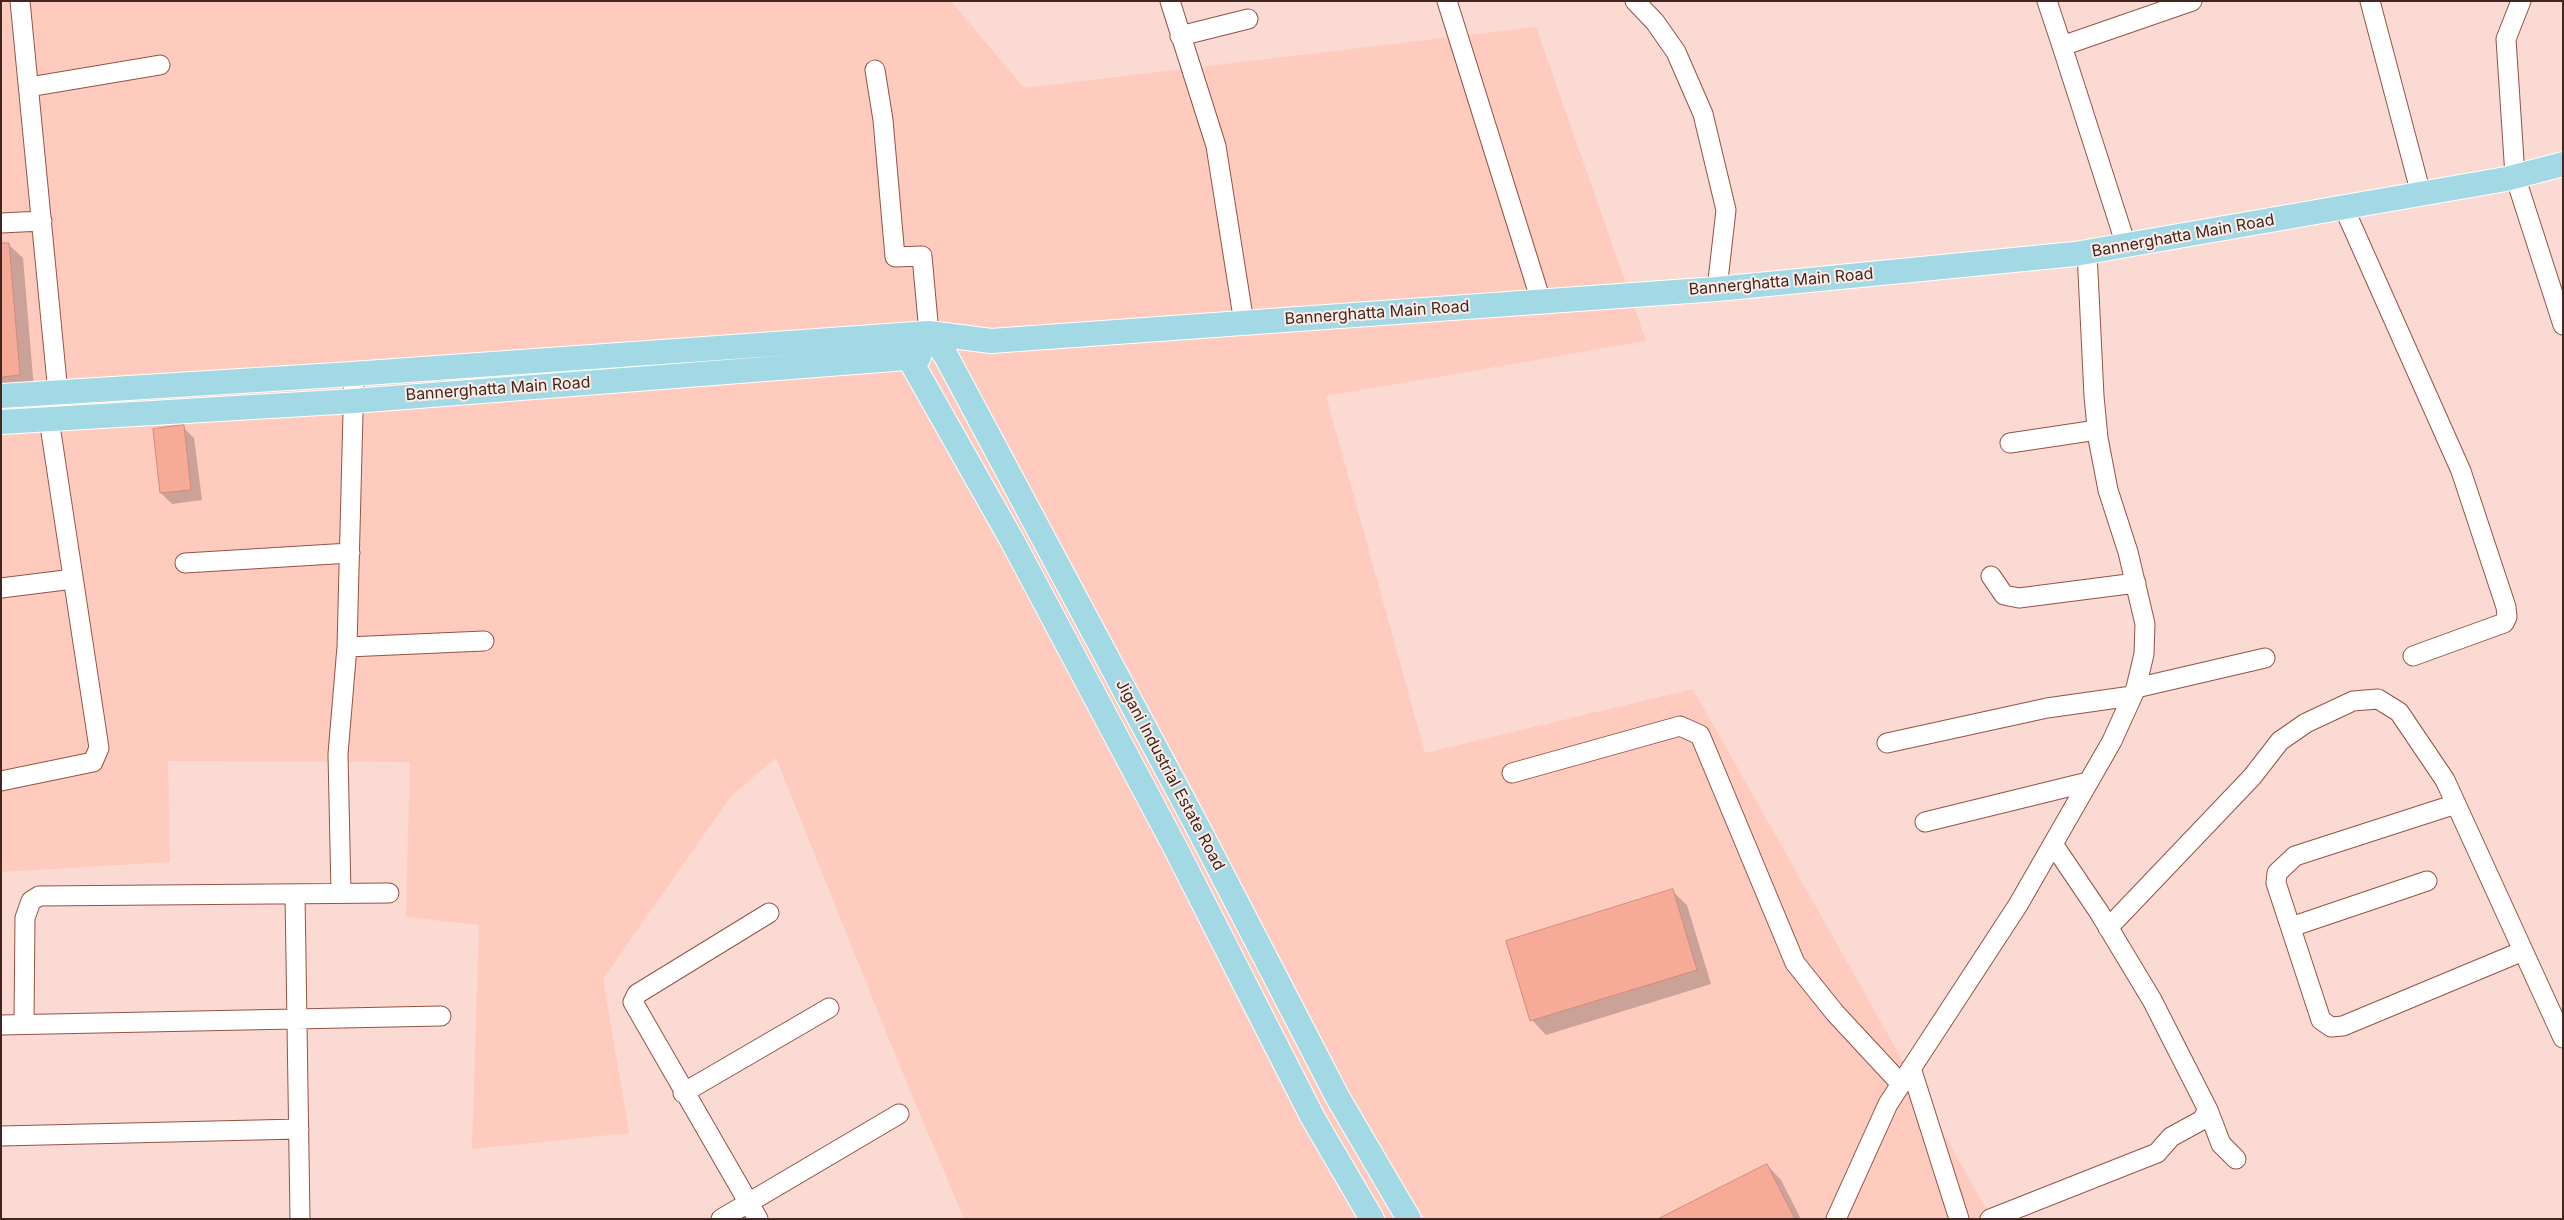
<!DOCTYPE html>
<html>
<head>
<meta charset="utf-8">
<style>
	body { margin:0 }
	#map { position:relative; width:2564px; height:1220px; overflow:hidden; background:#fadad2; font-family:Inter,sans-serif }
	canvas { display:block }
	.frame { position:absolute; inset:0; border:2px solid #43261f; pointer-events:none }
</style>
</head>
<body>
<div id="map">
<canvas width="2564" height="1220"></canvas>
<div class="frame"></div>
</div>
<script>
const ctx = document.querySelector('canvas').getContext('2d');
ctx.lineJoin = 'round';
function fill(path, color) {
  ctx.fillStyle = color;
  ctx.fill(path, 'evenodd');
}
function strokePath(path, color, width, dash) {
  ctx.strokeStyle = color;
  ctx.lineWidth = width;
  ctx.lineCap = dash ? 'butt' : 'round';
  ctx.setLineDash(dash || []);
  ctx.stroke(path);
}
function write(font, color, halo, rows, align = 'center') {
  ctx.font = font + ' Inter,sans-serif';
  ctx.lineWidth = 4;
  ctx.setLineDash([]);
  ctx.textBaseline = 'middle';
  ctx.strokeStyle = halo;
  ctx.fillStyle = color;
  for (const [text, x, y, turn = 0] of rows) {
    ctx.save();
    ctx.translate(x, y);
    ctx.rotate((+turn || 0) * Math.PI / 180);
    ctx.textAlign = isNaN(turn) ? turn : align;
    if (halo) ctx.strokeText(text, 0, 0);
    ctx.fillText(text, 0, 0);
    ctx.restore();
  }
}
const built = new Path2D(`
	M1 1H951L1024 88 1536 27 1646 341 1326 396 1425 753 1693 689 1992 1219H964L897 1059 776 758 731 796 603 979 629 1133 472 1149 479 925 406 917 410 762 168 761 170 862 1 872Z`);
const shadow = new Path2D(`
	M8 244 23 258 34 389 1 392V245Z
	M183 427 194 438 202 500 172 504 161 493Z
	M1672 891 1687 905 1711 984 1546 1035 1532 1020Z
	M1767 1165 1781 1180 1801 1219H1661Z`);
const building = new Path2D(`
	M1 243H9L20 375 1 377Z
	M184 425 191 490 160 493 153 429Z
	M1673 889 1697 970 1530 1021 1506 941Z
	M1767 1164 1795 1219H1658Z`);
const minor = new Path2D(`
	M20 1 58 393
	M1170 1 1216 146 1244 323
	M1447 1 1541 301
	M1635 1 1655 22 1676 52 1703 114 1726 210 1717 289
	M2047 1 2062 46
	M2370 1 2421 194
	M2521 1 2506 39 2515 176 2563 325
	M1180 36 1248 19
	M875 70 883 120 895 257 922 256 929 333
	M29 87 160 65
	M2344 208 2461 471 2506 607 2507 617 2504 623 2413 656
	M1 223 42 221
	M2126 245 2062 46 2192 1
	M2010 443 2097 430
	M185 563 350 553
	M1991 576 2004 595 2019 598 2136 583
	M1 588 73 579
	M347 647 484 641
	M2136 688 2265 658
	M1887 743 2047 708 2132 696
	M1512 773 1680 726 1700 735 1795 963 1835 1013 1901 1084
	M1 781 93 762 99 748 49 419
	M2456 804 2295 856 2277 873 2276 883 2321 1020 2331 1027 2343 1026 2523 951
	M1925 822 2088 782
	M341 893 338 754 347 647 354 374
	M295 894 300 1219
	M2291 927 2427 881
	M2108 928 2252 777 2280 741 2306 723 2353 701 2378 699 2399 712 2445 780 2563 1038
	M24 1023 25 918 31 901 39 896 389 893
	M1 1025 441 1016
	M1911 1068 1959 1219
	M683 1093 829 1008
	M2208 1110 2221 1144 2236 1159
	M1 1136 299 1129
	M721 1219 899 1114
	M758 1219 633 1002 637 994 769 913
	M1836 1219 1888 1104 2018 905 2112 741 2136 688 2144 654 2145 624 2128 552 2108 490 2098 438 2094 396 2087 252
	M1990 1219 2157 1153 2171 1137 2202 1120 2208 1110 2152 1000 2099 912 2053 844`);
const major = new Path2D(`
	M929 333 946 356 1196 824 1338 1098 1409 1219
	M891 336 909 358 1013 542 1175 847 1313 1118 1372 1219
	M1 396 352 374 929 333 991 341 1717 289 2075 254 2506 179 2563 164
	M1 422 354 401 919 357`);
const streetNames = [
	["Bannerghatta Main Road",2183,236,-10],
	["Bannerghatta Main Road",1781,282,-5],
	["Bannerghatta Main Road",1377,313,-4],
	["Bannerghatta Main Road",498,389,-4],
	["Jigani Industrial Estate Road",1170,775,62]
];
fill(built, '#fecbbe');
fill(shadow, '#0003');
fill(building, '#f5ab98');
strokePath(building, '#d38b7a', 1);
strokePath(minor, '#955343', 21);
strokePath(major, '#fff', 26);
strokePath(minor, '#fff', 19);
strokePath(major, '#a2d9e5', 24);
write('16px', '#43261f', '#fcece7', streetNames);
</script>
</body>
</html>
